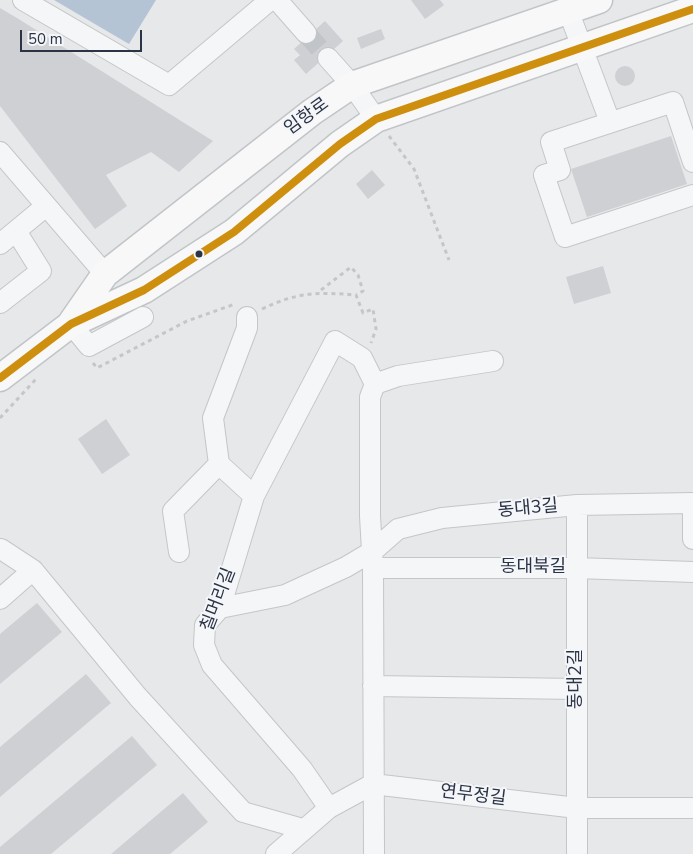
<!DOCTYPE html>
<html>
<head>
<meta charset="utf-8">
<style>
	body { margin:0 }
	#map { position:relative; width:693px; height:854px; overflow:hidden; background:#e6e8ea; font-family:"Nunito Sans",sans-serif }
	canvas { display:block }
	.scale { position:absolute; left:20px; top:30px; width:122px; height:22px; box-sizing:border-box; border:2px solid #2b3445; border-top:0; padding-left:6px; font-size:15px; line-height:18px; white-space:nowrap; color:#2b3445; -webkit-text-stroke:4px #f4f6f9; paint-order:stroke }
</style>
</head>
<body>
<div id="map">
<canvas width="693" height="854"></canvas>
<div class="scale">50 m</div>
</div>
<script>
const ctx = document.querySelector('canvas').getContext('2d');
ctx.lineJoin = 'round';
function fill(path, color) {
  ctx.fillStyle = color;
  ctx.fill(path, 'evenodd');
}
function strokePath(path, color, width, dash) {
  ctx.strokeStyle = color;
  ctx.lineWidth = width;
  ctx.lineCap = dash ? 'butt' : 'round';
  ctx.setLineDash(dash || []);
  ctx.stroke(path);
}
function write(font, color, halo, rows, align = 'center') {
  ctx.font = font + ' "Nunito Sans","Noto Sans KR",sans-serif';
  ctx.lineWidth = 4;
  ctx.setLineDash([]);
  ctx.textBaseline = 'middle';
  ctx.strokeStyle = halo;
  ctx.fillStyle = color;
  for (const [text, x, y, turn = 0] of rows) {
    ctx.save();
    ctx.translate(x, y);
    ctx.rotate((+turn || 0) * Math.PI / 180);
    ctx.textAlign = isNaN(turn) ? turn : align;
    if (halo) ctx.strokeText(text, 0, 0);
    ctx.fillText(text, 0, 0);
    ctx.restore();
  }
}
const water = new Path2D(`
	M54 0H156L129 44Z`);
const building = new Path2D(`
	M411 0H440L444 5 425 19Z
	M0 8 17 18 213 141 179 172 151 152 106 175 127 206 95 229 0 106Z
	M325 21 343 41 306 74 294 60 300 55 294 49Z
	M381 29 385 39 361 49 357 38Z
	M615 76a10 10 0 1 1 20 0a10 10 0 1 1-20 0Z
	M671 136 687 184 587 217 571 169Z
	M372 170 385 185 368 199 356 184Z
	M603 266 611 293 574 304 566 277Z
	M106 419 130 455 102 474 78 439Z
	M37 603 62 632 0 684V634Z
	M86 674 111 703 0 797V747Z
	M132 736 157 765 51 854H0V847Z
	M183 793 208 822 170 854H111Z`);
const minorTunnel = new Path2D(`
	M306 33 328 58`);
const path = new Path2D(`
	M389 136 414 169 449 260
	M321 290 351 267 358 275 363 291 356 295
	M262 309C297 292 318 292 356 295L363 313 373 309 376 329 371 343
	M93 363 97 368 187 321 235 304
	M0 418 37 378`);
const minor = new Path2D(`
	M23 0 169 85 270 0
	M277 0 306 33
	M568 10 610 122
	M328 58 352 85 376 119
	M0 152 105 274
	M693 162 673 102 551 142 560 170 544 175 565 237 693 195
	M0 244 46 206
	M0 303 41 271 16 231
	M247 317V328L213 418 219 464 254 496
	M71 324 89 346 143 317
	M693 503V539
	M1 549 33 570
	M179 552 173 511 219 464
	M373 568H576L693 572
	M0 599 33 570 138 697 243 812 303 829
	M220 608 285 595 346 567 373 551 398 529 442 518 577 505 693 503
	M373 686 577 689
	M329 808 302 769 212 665 204 645 205 625 220 608 254 496 335 341 362 358 375 384
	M276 854 329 808 373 784 577 808H693
	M374 854 373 568 370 516V397L375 384 398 376 493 361
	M577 854V505`);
const major = new Path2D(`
	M71 323 105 274 312 112 352 85 599 0
	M0 378 71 324 144 290 234 232 340 144 376 119 693 9`);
const bus1 = new Path2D(`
	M0 378 71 324 144 290 234 232 340 144 376 119 693 9`);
const markers = [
	[199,254,4.5,"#2b3445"]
];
const streetNames = [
	["임항로",307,117,-36],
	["동대3길",528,509,-5],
	["동대북길",533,568],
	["칠머리길",219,600,-69],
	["동대2길",577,679,-90],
	["연무정길",473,796,7]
];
fill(water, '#b4c4d5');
fill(building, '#ced0d3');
strokePath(minorTunnel, '#c1c4c9', 20, [20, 10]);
strokePath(minor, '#c4c6c8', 22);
strokePath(major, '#c2c5c8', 29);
strokePath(path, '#c5c6ca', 3, [4, 4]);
strokePath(minor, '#f5f6f7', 20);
strokePath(major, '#f8f8f8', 26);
strokePath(bus1, '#ce8f0e', 8);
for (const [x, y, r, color] of markers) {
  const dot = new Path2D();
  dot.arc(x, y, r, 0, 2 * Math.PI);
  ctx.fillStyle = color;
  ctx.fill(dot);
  strokePath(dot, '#f4f6f9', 2);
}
write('18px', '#2b3445', '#f4f6f9', streetNames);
</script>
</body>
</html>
